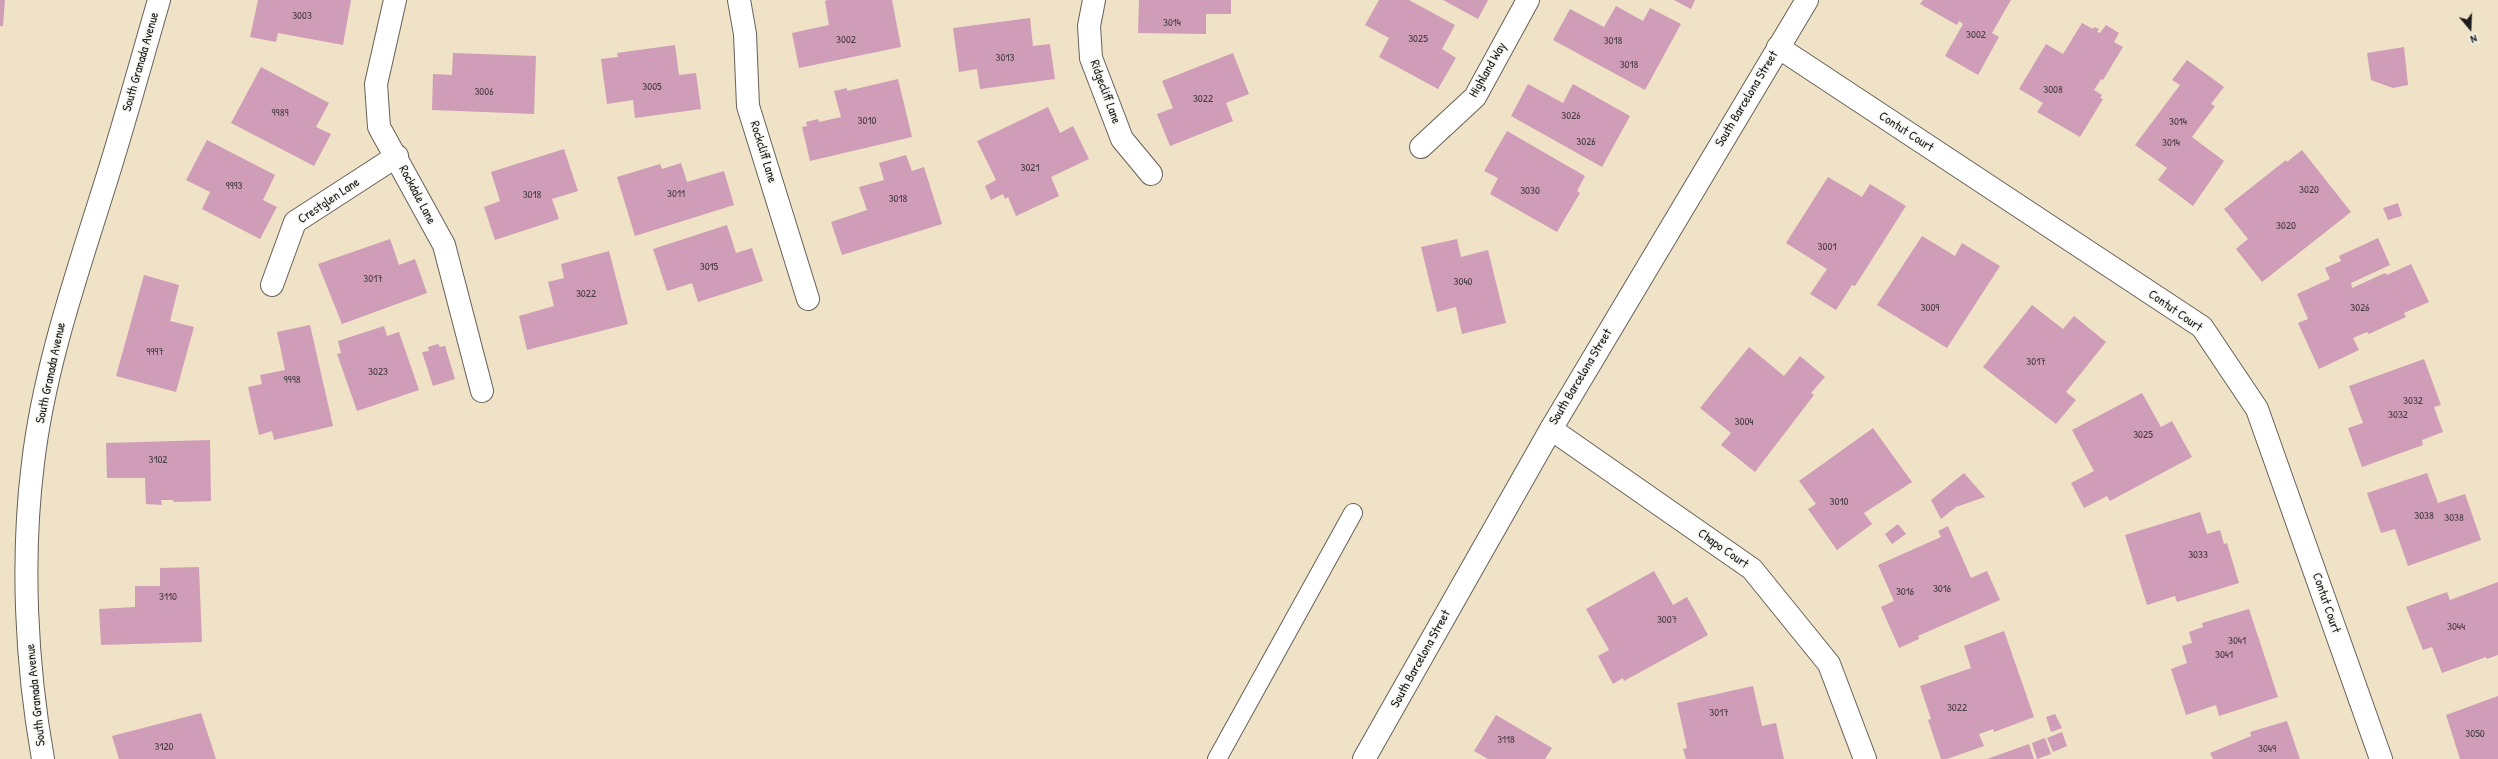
<!DOCTYPE html>
<html>
<head>
<meta charset="utf-8">
<style>
	body { margin:0 }
	#map { position:relative; width:2498px; height:759px; overflow:hidden; background:#efe2c6; font-family:"Patrick Hand",sans-serif }
	canvas { display:block }
	.north { position:absolute; left:2450px; top:8px; width:40px; height:40px; -webkit-text-stroke:3px #f6f6f2; paint-order:stroke; rotate:161deg; font-size:11px; font-weight:700; line-height:16px; text-align:center; color:#1c1c1c }
	.north::after { content:''; display:block; margin:auto; width:14px; height:18px; background:#1c1c1c; clip-path:polygon(50% 0,100% 100%,50% 72%,0 100%) }
</style>
</head>
<body>
<div id="map">
<canvas width="2498" height="759"></canvas>
<div class="north">N</div>
</div>
<script>
const ctx = document.querySelector('canvas').getContext('2d');
ctx.lineJoin = 'round';
function fill(path, color) {
  ctx.fillStyle = color;
  ctx.fill(path, 'evenodd');
}
function strokePath(path, color, width, dash) {
  ctx.strokeStyle = color;
  ctx.lineWidth = width;
  ctx.lineCap = dash ? 'butt' : 'round';
  ctx.setLineDash(dash || []);
  ctx.stroke(path);
}
function write(font, color, halo, rows, align = 'center') {
  ctx.font = font + ' "Patrick Hand",sans-serif';
  ctx.lineWidth = 3;
  ctx.setLineDash([]);
  ctx.textBaseline = 'middle';
  ctx.strokeStyle = halo;
  ctx.fillStyle = color;
  for (const [text, x, y, turn = 0] of rows) {
    ctx.save();
    ctx.translate(x, y);
    ctx.rotate((+turn || 0) * Math.PI / 180);
    ctx.textAlign = isNaN(turn) ? turn : align;
    if (halo) ctx.strokeText(text, 0, 0);
    ctx.fillText(text, 0, 0);
    ctx.restore();
  }
}
const building = new Path2D(`
	M0 0H5L3 26H0Z
	M258 0H351L343 45 278 33 276 42 250 37Z
	M828 0H892L901 47 799 68 792 33 829 25 825 1Z
	M1139 0H1231V14H1206V34L1138 33Z
	M1379 0H1409L1455 25 1442 49 1456 58 1438 89 1379 57 1389 38 1365 25Z
	M1443 0H1488L1478 19Z
	M1674 0H1695L1691 9Z
	M1923 0H2011L1992 33 1999 37 1978 75 1945 56 1963 24 1959 21 1957 25 1920 4Z
	M1616 6 1643 21 1650 8 1681 24 1645 90 1553 40 1570 9 1604 27Z
	M1030 18 1033 46 1050 44 1055 79 980 89 977 69 959 72 953 28Z
	M2082 23 2093 29 2094 27 2099 29 2097 32 2100 33 2106 25 2119 33 2114 42 2123 47 2103 80 2101 79 2094 90 2102 95 2100 98 2103 99 2080 137 2037 112 2043 103 2019 89 2046 44 2063 54Z
	M675 45 679 75 696 73 701 109 635 118 633 100 607 104 601 59 618 57 617 53Z
	M2404 47 2408 85 2393 88 2371 80 2367 53Z
	M453 53 536 56 534 114 432 110 433 74 452 75Z
	M1233 53 1249 94 1226 103 1233 121 1170 146 1157 114 1173 108 1162 81Z
	M2187 60 2224 87 2211 104 2215 106 2192 137 2224 161 2193 206 2158 180 2167 168 2135 145 2180 85 2172 80Z
	M261 67 329 103 316 127 331 134 314 166 231 123Z
	M898 79 912 137 810 161 802 127 807 126 806 122 818 119 819 122 841 117 834 91 847 88V91Z
	M1528 84 1563 103 1573 84 1630 116 1602 167 1511 116Z
	M1048 107 1060 133 1073 126 1089 159 1051 177 1059 196 1016 216 1008 197 1005 199 1003 194 991 200 985 186 996 180 977 141Z
	M1507 131 1585 176 1577 191 1580 193 1557 232 1490 194 1498 178 1484 171Z
	M207 140 275 175 263 200 277 207 260 239 202 209 210 192 186 180Z
	M564 149 578 191 552 199 559 219 495 240 484 207 500 201 491 172Z
	M2302 150 2351 212 2262 282 2236 249 2248 239 2224 209 2286 160 2287 162Z
	M906 155 912 171 924 167 942 224 842 255 831 222 867 210 859 187 884 180 879 163Z
	M681 163 687 182 724 171 734 205 635 236 617 177 660 164 662 169Z
	M1828 177 1862 197 1870 184 1906 206 1855 286 1852 285 1836 310 1810 294 1827 269 1786 243Z
	M2398 203 2402 216 2388 220 2383 208Z
	M727 225 736 253 752 248 763 281 698 302 692 283 667 291 653 249Z
	M1922 236 1955 256 1962 243 2000 266 1947 348 1877 305Z
	M2378 238 2390 265 2351 283 2352 288 2385 273 2387 275 2411 264 2429 302 2404 313 2406 317 2369 334 2367 332 2353 338 2359 350 2319 369 2298 323 2308 319 2297 294 2330 279 2325 268 2341 261 2339 256Z
	M390 239 399 265 415 259 427 293 342 324 318 264Z
	M1457 239 1461 257 1488 250 1506 323 1462 334 1456 307 1437 312 1421 247Z
	M609 251 628 324 527 350 519 316 554 306 548 282 564 278 561 264Z
	M144 275 179 285 170 321 194 327 176 392 116 376Z
	M2032 305 2063 329 2074 316 2106 342 2066 392 2076 400 2056 424 1983 367Z
	M310 325 333 426 274 440 272 431 259 435 248 387 262 384 260 375 285 370 277 332Z
	M384 326 387 336 399 332 419 390 357 411 337 354 341 353 338 341Z
	M438 344 440 347 445 346 455 379 433 386 422 352 429 351 428 347Z
	M1749 347 1784 376 1800 356 1825 377 1811 393 1814 395 1755 472 1721 445 1731 433 1700 408Z
	M2424 359 2441 405 2434 407 2443 432 2422 440 2423 445 2362 467 2348 428 2363 423 2349 386Z
	M2142 393 2161 427 2172 421 2192 457 2110 501 2107 496 2084 508 2071 483 2094 471 2072 430Z
	M1873 428 1912 482 1864 513 1872 524 1837 550 1808 509 1816 504 1799 481Z
	M210 440 211 501 174 502 173 500H161L162 505 146 504 145 478H107L106 443Z
	M1964 473 1985 497 1956 507 1941 519 1931 500Z
	M2427 473 2438 503 2465 494 2481 540 2408 566 2395 529 2381 533 2367 493Z
	M2200 512 2207 534 2220 530 2224 544 2227 543 2239 583 2177 602 2175 596 2147 605 2125 535Z
	M1898 524 1906 534 1892 544 1885 534Z
	M1948 526 1971 578 1987 571 2000 600 1918 636 1919 639 1899 648 1881 607 1894 601 1878 565 1941 537 1938 531Z
	M199 567 202 642 101 645 99 609 135 607V586H160V568Z
	M1654 571 1673 605 1687 597 1708 635 1624 681 1623 678 1613 684 1598 656 1609 650 1586 609Z
	M2498 582V655L2487 659 2486 657 2442 673 2432 647 2423 650 2406 607 2447 592 2450 600Z
	M2249 609 2278 697 2219 716 2216 705 2186 715 2171 669 2187 663 2182 646 2192 643 2189 632 2203 627 2202 623Z
	M2004 631 2034 717 1994 732 1993 729 1979 734 1984 746 1947 759H1941L1928 720 1931 719 1920 686 1971 668 1964 646Z
	M1753 686 1762 726 1776 723 1784 759H1686L1683 749 1687 748 1677 703Z
	M2498 696V759H2460L2446 715Z
	M201 713 216 759H119L112 736Z
	M2055 714 2062 728 2051 732 2046 717Z
	M1496 715 1552 748 1545 759H1488L1474 751Z
	M2287 721 2300 759H2213L2210 753 2251 736 2250 732Z
	M2062 732 2067 746 2053 752 2047 738Z
	M2045 738 2051 754 2037 759 2032 743Z
	M2029 744 2034 759H1987Z`);
const lane = new Path2D(`
	M1217 759 1353 513`);
const street = new Path2D(`
	M395 0 376 84 379 127 444 245 482 391
	M739 0 745 34 748 106 808 299
	M1094 0 1089 26 1091 58 1122 139 1151 174
	M1778 47 2202 327 2257 409 2381 759
	M1421 147 1475 97 1528 0
	M272 285 295 222 397 156
	M1551 429 1752 569 1829 664 1865 759`);
const secondary = new Path2D(`
	M43 759C26 664 21 559 33 463 45 361 81 263 111 165 128 110 143 55 159 0
	M1364 759 1551 429 1807 0`);
const numberNames = [
	["3003",302,16],
	["3014",1172,23],
	["3002",1976,35],
	["3025",1418,39],
	["3002",846,40],
	["3018",1613,41],
	["3013",1005,58],
	["3018",1629,65],
	["3005",652,87],
	["3008",2053,90],
	["3006",484,92],
	["3022",1203,99],
	["9989",280,113],
	["3026",1571,116],
	["3010",867,121],
	["3014",2178,122],
	["3026",1586,142],
	["3014",2171,143],
	["3021",1030,168],
	["9993",234,186],
	["3020",2309,190],
	["3030",1530,191],
	["3011",676,194],
	["3018",532,195],
	["3018",898,199],
	["3020",2286,226],
	["3001",1827,247],
	["3015",709,267],
	["3017",373,279],
	["3040",1463,282],
	["3022",586,294],
	["3009",1930,308],
	["3026",2360,308],
	["9997",155,352],
	["3017",2036,362],
	["3023",378,372],
	["9998",292,380],
	["3032",2413,401],
	["3032",2398,415],
	["3004",1744,422],
	["3025",2143,435],
	["3102",158,460],
	["3010",1839,502],
	["3038",2424,516],
	["3038",2454,518],
	["3033",2198,555],
	["3016",1942,589],
	["3016",1905,592],
	["3110",168,597],
	["3007",1667,620],
	["3044",2456,627],
	["3041",2237,641],
	["3041",2224,655],
	["3022",1957,708],
	["3017",1719,713],
	["3050",2475,734],
	["3118",1506,740],
	["3120",164,747],
	["3049",2267,749]
];
const streetNames = [
	["South Granada Avenue",141,62,-74],
	["Highland Way",1488,70,-60],
	["Ridgecliff Lane",1105,92,70],
	["South Barcelona Street",1747,99,-59],
	["Contut Court",1906,132,33],
	["Rockcliff Lane",763,152,73],
	["Rockdale Lane",417,195,62],
	["Crestglen Lane",329,201,-34],
	["Contut Court",2175,311,35],
	["South Granada Avenue",51,373,-78],
	["South Barcelona Street",1581,377,-59],
	["Chapo Court",1723,549,35],
	["Contut Court",2326,603,71],
	["South Barcelona Street",1421,659,-61],
	["South Granada Avenue",36,695,-96]
];
fill(building, '#cf9db7');
strokePath(lane, '#666158', 20);
strokePath(street, '#666158', 24);
strokePath(secondary, '#666158', 24);
strokePath(lane, '#fff', 18);
strokePath(street, '#fff', 22);
strokePath(secondary, '#fff', 22);
write('11px', '#493c43', null, numberNames);
write('13px', '#1c1c1c', '#f6f6f2', streetNames);
</script>
</body>
</html>
